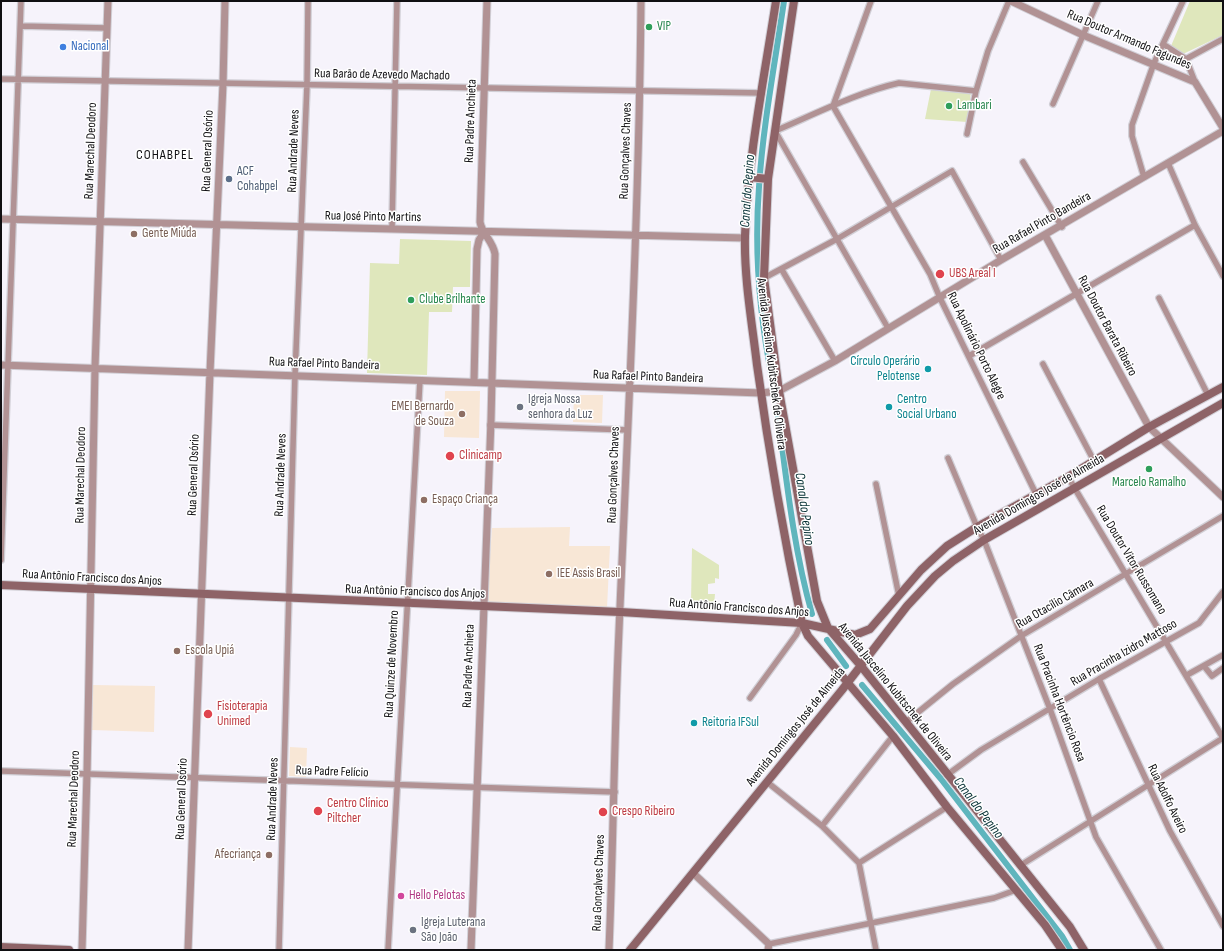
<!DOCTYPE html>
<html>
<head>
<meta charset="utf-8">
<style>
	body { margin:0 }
	#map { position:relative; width:1224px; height:951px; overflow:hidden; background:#f6f3fb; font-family:"Sofia Sans Condensed",sans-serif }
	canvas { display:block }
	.frame { position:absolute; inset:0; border:2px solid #100f12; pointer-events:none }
</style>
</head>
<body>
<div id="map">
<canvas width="1224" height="951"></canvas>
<div class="frame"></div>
</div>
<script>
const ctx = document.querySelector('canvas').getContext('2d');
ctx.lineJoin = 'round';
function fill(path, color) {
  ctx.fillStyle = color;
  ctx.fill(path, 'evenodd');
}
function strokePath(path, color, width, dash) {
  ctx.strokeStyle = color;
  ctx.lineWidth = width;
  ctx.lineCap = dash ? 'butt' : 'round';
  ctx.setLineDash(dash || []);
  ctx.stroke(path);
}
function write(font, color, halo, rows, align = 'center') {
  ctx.font = font + ' "Sofia Sans Condensed",sans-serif';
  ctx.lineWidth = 3;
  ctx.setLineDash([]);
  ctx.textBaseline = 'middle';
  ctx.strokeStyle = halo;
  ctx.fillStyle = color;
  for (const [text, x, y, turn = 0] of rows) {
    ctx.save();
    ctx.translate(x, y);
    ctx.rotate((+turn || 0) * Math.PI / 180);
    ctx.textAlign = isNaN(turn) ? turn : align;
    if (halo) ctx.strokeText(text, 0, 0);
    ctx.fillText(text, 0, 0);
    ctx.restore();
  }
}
const education = new Path2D(`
	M445 391H480L479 438 444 437Z
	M574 395H603L602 423 573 422Z
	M570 527 569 546H610L607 608 487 602 492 528Z
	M93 685 155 686 154 732 92 730Z
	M290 747 307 748 306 777 289 776Z`);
const green = new Path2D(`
	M1190 1H1223V35L1183 54 1171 46Z
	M931 89 971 92 967 122 925 119Z
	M400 239 471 241 470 287H453L452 312H429L427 375 367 373 370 263 399 264Z
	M692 548 719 565V579L715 578V583L708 584V594H715L714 605 691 603Z`);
const canal = new Path2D(`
	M773 383C760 320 754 252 759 187 763 125 775 63 784 1
	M777 407C786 476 793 547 812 614
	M827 640 846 666
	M862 685 941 779 1062 936 1070 950`);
const minor = new Path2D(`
	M871 1 833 106 930 274 940 298 1036 494
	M21 26 107 28
	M1163 44 1186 59 1195 82
	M1186 59 1223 39
	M1 79 762 93
	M1053 104 1098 1
	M967 134 976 91 988 51 1009 1
	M1023 162 1062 227
	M1168 163 1195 225 1223 276
	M1144 177 1132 136V125L1154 63 1183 1
	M392 229 397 1
	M782 270 835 361
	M764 278 837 239 952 171 1001 260
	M1159 298 1208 395
	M888 328 775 131C813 115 858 92 899 83L976 91
	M969 356 1195 225
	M1043 364 1094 461
	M490 425 628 430
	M948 458 977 527 984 540 1050 709 1096 837 1161 950
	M1068 477 1223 738
	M876 484 899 596
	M1 560 21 1
	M1204 666 1212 676 1223 668
	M1187 675 1223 655
	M1099 679 1170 831 1223 926
	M750 698 796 635 802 623
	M906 722 953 684 1021 636 1223 516
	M1 771 615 792
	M947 775 981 750 1099 679 1199 623 1223 592
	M767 782 822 826 859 863 876 950
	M822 826 893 736
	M859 863 947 807
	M1021 865 1223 738
	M769 944 994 898 1016 890
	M279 950 295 375 307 85 308 1
	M388 950 420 380`);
const tertiary = new Path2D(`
	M1011 1 1083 35 1195 82 1223 128
	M1 219 745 238
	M1045 235 1149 427 1223 497
	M1 365 761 393 779 391 835 361 1001 260 1223 131
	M474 382 477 249 479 240 484 232
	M693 873 769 944 768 950
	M82 950 87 773 95 368 108 1
	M188 950 210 372 223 84 225 1
	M471 950 491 420 495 254C493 241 482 234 480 222L487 1
	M609 950C613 851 614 753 618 654 627 437 639 219 641 1`);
const secondary = new Path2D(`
	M776 1C764 79 748 157 745 236 744 278 752 323 757 365 769 452 784 538 802 623L808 636 893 736 947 807 1045 925 1062 950
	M794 1 768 179 764 278 779 391 817 601 828 628 861 666 1070 927 1084 950
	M749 177 768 179
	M1 585 620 612 802 623 855 635 870 629 921 570 947 546 977 527 1068 477 1149 427 1223 387
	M1 947 69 950
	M630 950 842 690 907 606 935 576 953 561 984 540 1223 403`);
const markers = [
	[649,27,4,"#2e9e5b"],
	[63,47,4,"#3f7fe0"],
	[949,106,4,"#2e9e5b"],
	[229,179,4,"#5c6f8a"],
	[134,234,4,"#8d6e63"],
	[940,274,5,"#e0444e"],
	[411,300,4,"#2e9e5b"],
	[928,369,4,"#0f9aa8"],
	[520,407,4,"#6b7280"],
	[889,407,4,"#0f9aa8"],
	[462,414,4,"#8d6e63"],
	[450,456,5,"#e0444e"],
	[1149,469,4,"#2e9e5b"],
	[424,500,4,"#8d6e63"],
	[549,574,4,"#8d6e63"],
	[177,651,4,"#8d6e63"],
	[208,714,5,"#e0444e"],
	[694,723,4,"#0f9aa8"],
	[318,811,5,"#e0444e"],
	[603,812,5,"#e0444e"],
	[269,855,4,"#8d6e63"],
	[401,896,4,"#d1479c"],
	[413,930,4,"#6b7280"]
];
const leisureNames = [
	["VIP",657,27],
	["Lambari",957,106],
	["Clube Brilhante",419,300],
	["Marcelo Ramalho",1149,483,"center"]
];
const streetNames = [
	["Rua Doutor Armando Fagundes",1129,40,23],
	["Rua Barão de Azevedo Machado",382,75,1],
	["Rua Padre Anchieta",471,121,-88],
	["Rua Marechal Deodoro",91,151,-88],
	["Rua General Osório",208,151,-88],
	["Rua Andrade Neves",294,151,-88],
	["Rua Gonçalves Chaves",626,151,-88],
	["Rua José Pinto Martins",373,217,1],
	["Rua Rafael Pinto Bandeira",1042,223,-30],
	["Rua Doutor Barata Ribeiro",1107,326,62],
	["Rua Apolinário Porto Alegre",976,346,64],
	["Rua Rafael Pinto Bandeira",324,364,2],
	["Avenida Juscelino Kubitschek de Oliveira",771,364,83],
	["Rua Rafael Pinto Bandeira",648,377,2],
	["Rua Marechal Deodoro",81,475,-89],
	["Rua General Osório",194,475,-88],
	["Rua Andrade Neves",281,475,-88],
	["Rua Gonçalves Chaves",614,475,-88],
	["Avenida Domingos José de Almeida",1039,495,-30],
	["Rua Doutor Vitor Russomano",1131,560,59],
	["Rua Antônio Francisco dos Anjos",92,578,3],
	["Rua Antônio Francisco dos Anjos",415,592,2],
	["Rua Otacílio Câmara",1055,604,-30],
	["Rua Antônio Francisco dos Anjos",739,608,4],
	["Rua Pracinha Izidro Mattoso",1124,653,-30],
	["Rua Quinze de Novembro",392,664,-87],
	["Rua Padre Anchieta",469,666,-88],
	["Avenida Juscelino Kubitschek de Oliveira",895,692,51],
	["Rua Pracinha Hortêncio Rosa",1059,703,69],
	["Avenida Domingos José de Almeida",796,727,-51],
	["Rua Padre Felício",332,772,2],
	["Rua Marechal Deodoro",74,799,-88],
	["Rua General Osório",182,799,-88],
	["Rua Andrade Neves",273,799,-88],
	["Rua Adolfo Aveiro",1167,799,64],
	["Rua Gonçalves Chaves",599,883,-88]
];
const shopNames = [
	["Nacional",71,47]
];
const serviceNames = [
	["ACF",237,172],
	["Cohabpel",237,187]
];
const educationNames = [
	["Gente Miúda",142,234],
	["EMEI Bernardo",454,407,"right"],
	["de Souza",454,422,"right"],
	["Espaço Criança",432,500],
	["IEE Assis Brasil",557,574],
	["Escola Upiá",185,651],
	["Afecriança",261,855,"right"]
];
const healthNames = [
	["UBS Areal I",949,274],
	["Clinicamp",459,456],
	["Fisioterapia",217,707],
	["Unimed",217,722],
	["Centro Clínico",327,804],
	["Piltcher",327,819],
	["Crespo Ribeiro",612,812]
];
const cultureNames = [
	["Círculo Operário",920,362,"right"],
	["Pelotense",920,377,"right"],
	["Centro",897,400],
	["Social Urbano",897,415],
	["Reitoria IFSul",702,723]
];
const worshipNames = [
	["Igreja Nossa",528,400],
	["senhora da Luz",528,415],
	["Igreja Luterana",421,923],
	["São João",421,938]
];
const hotelNames = [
	["Hello Pelotas",409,896]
];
const neighbourhoodNames = [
	["COHABPEL",165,155]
];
const waterNames = [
	["Canal do Pepino",748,191,-86],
	["Canal do Pepino",804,509,82],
	["Canal do Pepino",978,808,53]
];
fill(education, '#f8e7d6');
fill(green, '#dfe7bc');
strokePath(canal, '#5fb5bd', 6);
strokePath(minor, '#d1cfd6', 8);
strokePath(tertiary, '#d1cfd6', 9);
strokePath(secondary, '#d1cfd6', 10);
strokePath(minor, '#b19294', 5.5);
strokePath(tertiary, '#b19294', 7);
strokePath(secondary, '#8e6367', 8);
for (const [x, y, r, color] of markers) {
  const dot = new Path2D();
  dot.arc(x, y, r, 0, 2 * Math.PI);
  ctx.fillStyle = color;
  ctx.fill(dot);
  strokePath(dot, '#fff', 1.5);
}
write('13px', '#27864d', '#fff', leisureNames, 'left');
write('13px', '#100f12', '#fff', streetNames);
write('13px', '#366cbe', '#fff', shopNames, 'left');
write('13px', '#4e5e75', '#fff', serviceNames, 'left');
write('13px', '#785e54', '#fff', educationNames, 'left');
write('13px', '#be3a42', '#fff', healthNames, 'left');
write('13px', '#0d838f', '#fff', cultureNames, 'left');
write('13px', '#5b616d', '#fff', worshipNames, 'left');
write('13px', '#b23c85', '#fff', hotelNames, 'left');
ctx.letterSpacing = '1px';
write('14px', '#100f12', '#fff', neighbourhoodNames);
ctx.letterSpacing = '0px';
write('italic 14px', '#042f33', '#fff', waterNames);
</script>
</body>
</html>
